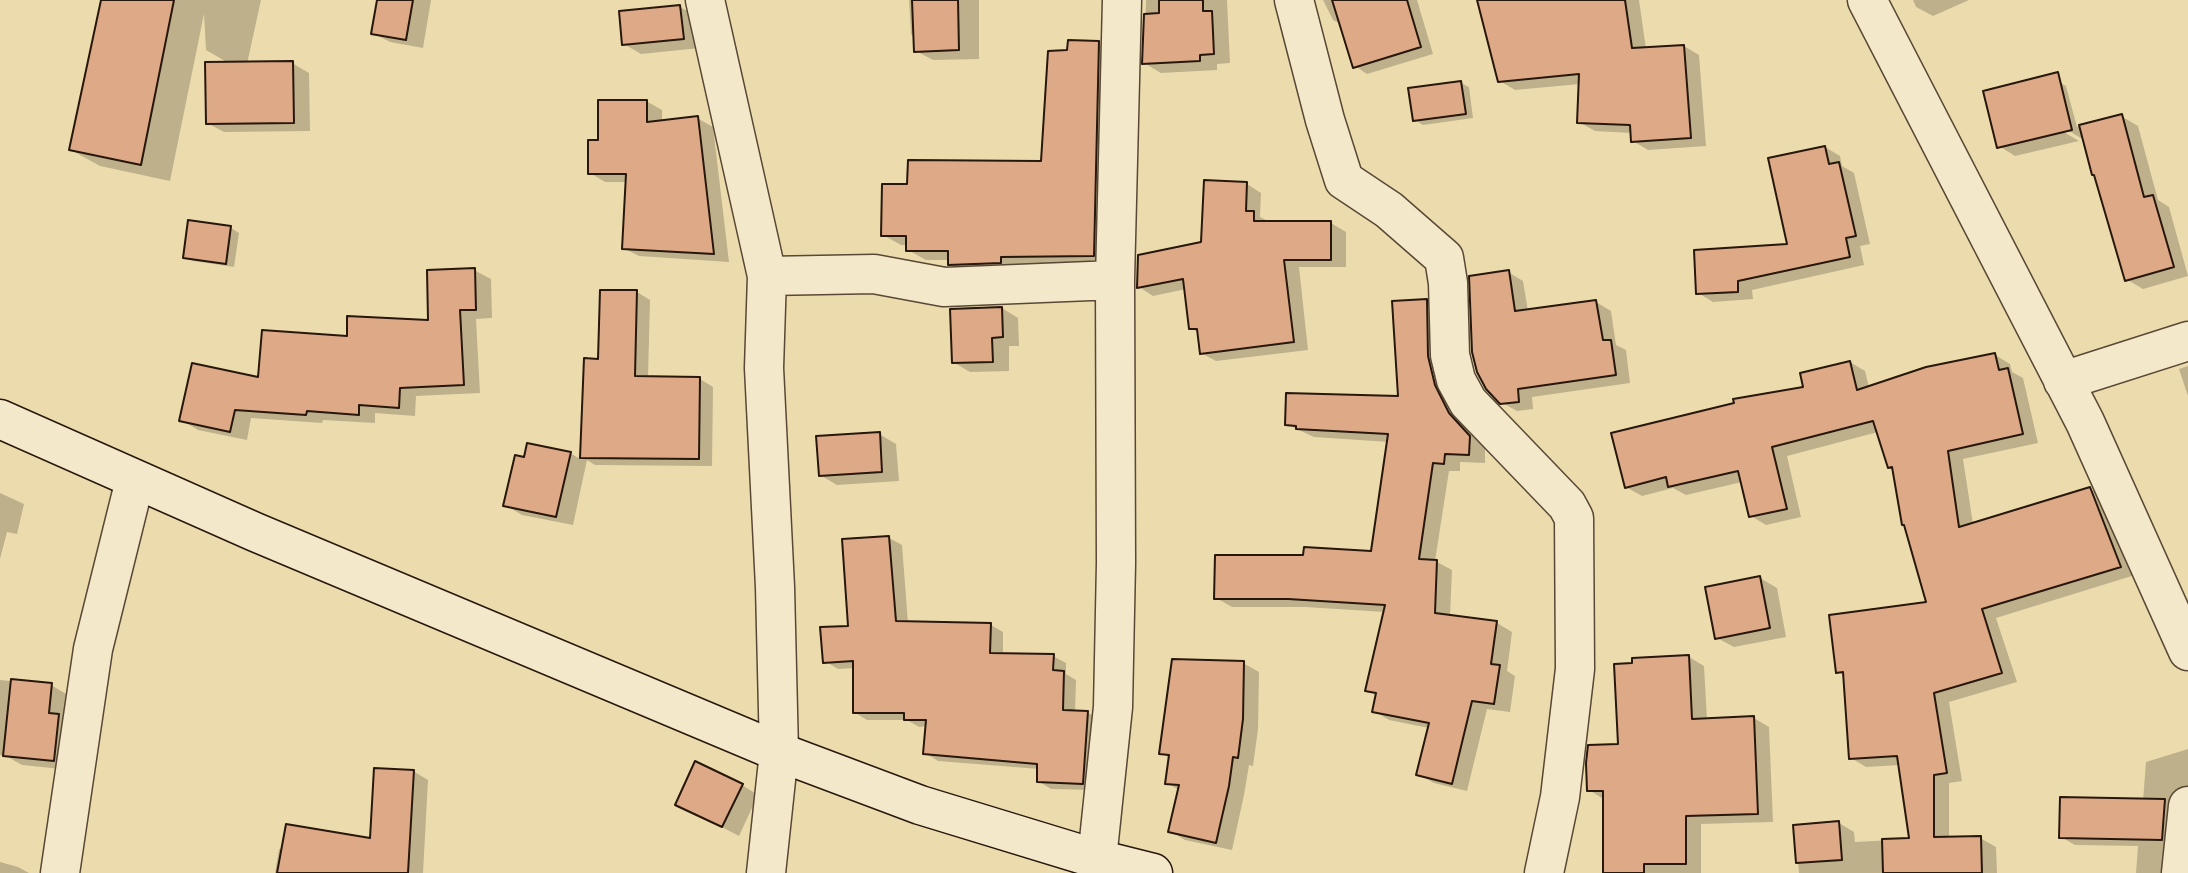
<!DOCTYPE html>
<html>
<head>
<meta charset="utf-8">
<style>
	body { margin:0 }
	canvas { display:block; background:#ecdcad }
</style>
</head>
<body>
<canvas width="2188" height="873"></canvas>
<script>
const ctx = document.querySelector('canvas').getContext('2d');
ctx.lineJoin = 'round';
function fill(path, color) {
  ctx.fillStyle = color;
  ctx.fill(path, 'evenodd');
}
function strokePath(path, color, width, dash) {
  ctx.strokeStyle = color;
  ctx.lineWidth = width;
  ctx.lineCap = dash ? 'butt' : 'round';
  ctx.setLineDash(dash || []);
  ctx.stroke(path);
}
const shadow = new Path2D(`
	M102 0H261L247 64 292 63 309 73 310 131 224 132 207 123 230 64 206 50 204 14 170 181 100 166 71 150Z
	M379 0H431L423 48 390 42 373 33Z
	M909 0H979V59L933 60 916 51V37L911 34Z
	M1146 0H1227L1230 63 1217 64V70L1161 73 1144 63Z
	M1323 0H1417L1433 54 1367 74 1355 66 1341 24 1333 20Z
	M1479 0H1639L1646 49 1684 46 1699 55 1706 146 1648 150 1633 141 1632 133 1595 131 1579 122 1580 84 1515 90 1500 81Z
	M1913 0H1969L1933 16 1916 7Z
	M680 7 696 16 700 48 641 54 624 44Z
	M1099 43 1117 53 1111 266 968 274 950 264V260H926L908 250V245H901L883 235 909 186 1043 163 1069 51Z
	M2049 76 2066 86 2077 127 2121 116 2138 126 2158 200 2169 207 2188 276 2143 289 2126 279 2084 140 2059 125 2057 128 2079 141 2015 156 1999 146Z
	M1461 83 1469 87 1473 118 1423 125 1415 120Z
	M646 101 662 110V122L697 118 713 127 729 262 639 256 623 248 627 182H605L590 173 600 142Z
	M1825 147 1840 156 1842 166 1854 173 1870 244 1860 246 1864 265 1752 290 1753 299 1713 302 1698 293 1789 245Z
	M1247 184 1261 193 1260 217 1268 221 1331 223 1346 232V267H1299L1308 350 1216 361 1201 353 1199 333 1191 328 1186 289 1153 296 1139 287 1203 243Z
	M231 228 239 233 234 267 193 261 185 257Z
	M474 270 491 279 492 318 476 319 480 393 416 396 415 416 375 413V423L323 420 322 423 251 418 247 440 198 430 181 420 260 379 348 338 430 322Z
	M1508 272 1523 281 1528 311 1596 302 1611 311 1616 345 1626 350 1630 383 1532 397 1533 409 1517 411 1501 402Z
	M637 292 650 300 648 378 700 379 713 387 712 466 595 465 587 460 573 525 522 515 505 505 526 459 570 453 582 460 586 360 600 361Z
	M1426 300 1442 309 1485 446V463L1460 462V471H1449L1435 561 1452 570 1450 617 1497 623 1512 632 1507 671 1515 676 1510 712 1487 709 1467 791 1434 783 1418 774 1429 728 1389 720 1374 711 1377 696 1367 690 1385 612 1305 607H1232L1216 598 1305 557 1373 553 1389 442 1314 437 1286 424 1400 398Z
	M1002 308 1018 318 1019 346H1009V371L970 372 953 362Z
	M1995 355 2010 364 2012 372 2023 378 2038 443 1963 459 1973 524 2090 489 2106 498 2135 575 1996 618 2017 682 1949 702 1962 781 1949 783V838H1980L1996 847 1997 873H1799L1795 826 1839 823 1854 832 1855 842 1911 839 1900 765 1866 767 1851 758 1845 676 1838 672 1928 604 1894 470 1889 467 1878 432 1787 456 1801 517 1766 525 1751 516 1742 482 1686 495 1673 488 1642 496 1626 487 1850 362 1865 371 1869 387Z
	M2188 366V396L2179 369Z
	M879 434 896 444 899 481 837 485 820 475Z
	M0 493 24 504 17 534 7 532 0 559Z
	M889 538 902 545 908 623 991 625 1003 632V655L1053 656 1066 663V674L1076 680 1075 712 1088 713 1101 720 1095 790 1051 789 1038 781 1039 769 938 761 925 753 928 726 919 727 907 720H867L854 712 855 668 838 669 825 661 850 627Z
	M1760 578 1777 588 1786 637 1734 647 1717 638Z
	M1689 657 1704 666 1707 720 1754 718 1769 727 1773 822 1701 824V873H1605V800L1589 790 1619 745Z
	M1243 663 1259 672 1258 729 1253 766 1249 765 1244 795 1232 850 1185 840 1170 831 1179 790 1167 783 1170 758 1161 753Z
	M0 680 51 685 68 695 71 770 22 765 6 756 0 755Z
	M2188 749V798L2173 873H2136L2138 846 2075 845 2061 837 2143 801 2146 762Z
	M413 771 428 780 423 873H275L279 849 372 840Z
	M742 785 758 795 739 836 677 804Z
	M0 862 18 867 29 873H0Z`);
const building = new Path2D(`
	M101 0H174L141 165 69 150Z
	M377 0H413L406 40 371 34Z
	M912 0H958L959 50 914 52Z
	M1159 0H1203V11H1212L1214 54 1200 55V61L1142 64 1144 14 1159 13Z
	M1332 0H1407L1421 47 1353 68Z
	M1477 0H1625L1632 48 1684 45 1691 138 1631 142 1630 125 1577 123 1579 74 1498 82Z
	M680 5 684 39 622 45 619 11Z
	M1068 40 1099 41 1094 256 1001 257V263L948 265V251H906V236H881L882 184H907L908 160 1041 161 1048 51 1067 50Z
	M293 61 294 123 206 124 205 62Z
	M2058 72 2072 130 1997 148 1983 91Z
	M1461 81 1466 114 1413 121 1408 88Z
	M598 100H647V122L698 116 714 254 622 249 626 174H588V140H598Z
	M2122 114 2144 197 2153 195 2174 267 2125 281 2094 175H2092L2079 125Z
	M1825 146 1829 164 1839 162 1856 236 1846 238 1850 257 1738 281V292L1696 294 1694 250 1787 244 1768 158Z
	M1204 180 1247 182 1246 211H1254V221H1331V260H1284L1294 342 1200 354 1197 329H1189L1183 279 1137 288 1138 255 1201 242Z
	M188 220 231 226 226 264 183 258Z
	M475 268 476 310H460L464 385 400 388 399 408 359 405V415L307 411 306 415 235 410 230 432 179 421 192 363 258 377 262 330 347 336V316L428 320 427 270Z
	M1509 270 1515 311 1596 300 1603 340H1611L1616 375 1518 389 1519 402 1500 404 1486 389 1477 372 1472 352 1469 276Z
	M600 290H637L635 376 700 377 699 459 580 458 584 358 598 359Z
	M1427 299 1428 356 1435 385 1449 413 1470 436 1469 455 1445 454 1444 464 1433 463 1419 559 1437 560 1435 613 1497 621 1491 664 1500 665 1494 704 1472 701 1452 784 1416 775 1429 723 1372 712 1376 693 1365 691 1385 605 1288 599H1214L1215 555H1303L1304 547 1371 551 1388 434 1296 429V426L1285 425 1286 393 1398 396 1392 301Z
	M1002 307 1003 337 992 338 993 362 952 363 950 309Z
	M1995 353 1999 370 2008 368 2023 434 1948 451 1959 527 2090 487 2121 567 1982 609 2002 673 1934 693 1947 773 1934 775V837L1981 836 1982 873H1883L1882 839 1909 838 1897 756 1849 759 1843 672 1836 673 1829 615 1926 602 1904 525H1902L1892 467 1888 468 1873 421 1772 447 1787 509 1749 517 1738 471 1668 487 1666 477 1625 488 1611 433 1734 403 1733 399 1803 387 1800 373 1850 361 1857 390 1926 367Z
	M880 432 882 472 819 476 816 436Z
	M527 443 571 452 556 517 503 506 515 455 524 457Z
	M889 536 896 621 991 623 990 653 1054 654 1053 670 1064 671 1063 710 1088 711 1083 784 1037 782V764L923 754 926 720H904V713H853V661L823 663 820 627 848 626 842 539Z
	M1760 576 1770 628 1715 639 1705 587Z
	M1689 655 1692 719 1754 716 1758 814 1686 816V864H1644V873H1603V791H1587L1586 763 1588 745 1618 744 1614 664 1632 663V658Z
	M1172 659 1244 661 1243 719 1238 758 1233 757 1229 786 1216 843 1168 832 1179 785 1165 784 1169 755 1159 754Z
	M11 679 52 683 49 713 59 714 54 761 3 756Z
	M695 761 743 784 722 827 675 805Z
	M374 768 414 770 408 873H277L286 824 370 838Z
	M2060 797 2165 799 2162 840 2059 838Z
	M1839 821 1842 860 1796 863 1793 825Z`);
const street = new Path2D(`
	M705 0 767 276 764 368 775 587 779 752 766 873
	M1294 0 1325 120 1344 180 1389 210 1444 258 1448 283 1450 355 1456 380 1468 402 1567 505 1574 518 1575 669 1560 797 1544 873
	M1867 0 2085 422 2188 651
	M767 276 874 274 944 287 1115 280
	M2063 381 2188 341
	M1097 859 1113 707 1116 563 1115 280 1122 0
	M60 873 93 649 135 480
	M2181 873 2188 806`);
const secondary = new Path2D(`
	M0 419 255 532 779 752 920 805 1097 859 1153 873`);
fill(shadow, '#0003');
fill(building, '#dda986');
strokePath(building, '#27170d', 2);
strokePath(street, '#584835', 41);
strokePath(secondary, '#27170d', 41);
strokePath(street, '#f3e8ca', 38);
strokePath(secondary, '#f3e8ca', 38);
</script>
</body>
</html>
